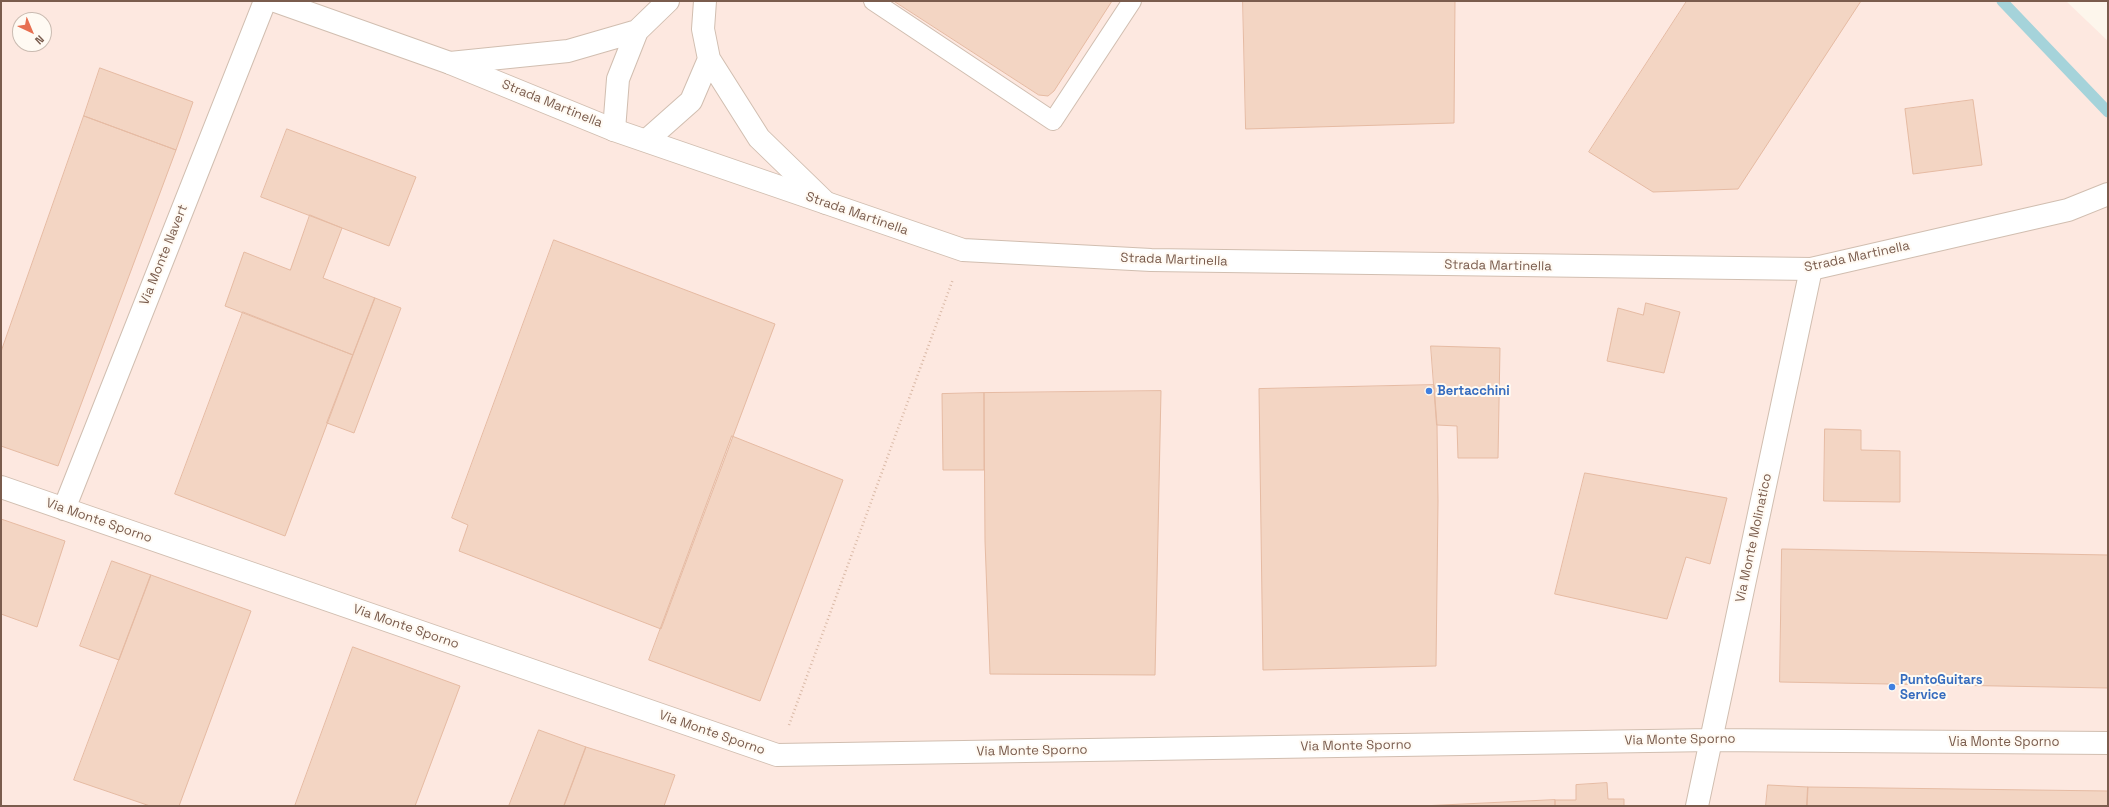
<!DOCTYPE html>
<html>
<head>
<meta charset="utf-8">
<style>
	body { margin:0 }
	#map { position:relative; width:2109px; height:807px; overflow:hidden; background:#fdf6ec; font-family:"Space Grotesk",sans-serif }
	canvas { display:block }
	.frame { position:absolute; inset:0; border:2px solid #7a5c4d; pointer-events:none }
	.north { position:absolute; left:12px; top:12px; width:40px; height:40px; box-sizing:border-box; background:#fffaf3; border:1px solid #cabbb1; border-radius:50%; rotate:136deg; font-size:11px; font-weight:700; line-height:16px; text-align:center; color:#7a5c4d }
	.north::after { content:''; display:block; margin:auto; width:14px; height:18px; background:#e76f51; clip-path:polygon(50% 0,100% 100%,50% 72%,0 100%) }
</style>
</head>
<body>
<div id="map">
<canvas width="2109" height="807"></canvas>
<div class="frame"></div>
<div class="north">N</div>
</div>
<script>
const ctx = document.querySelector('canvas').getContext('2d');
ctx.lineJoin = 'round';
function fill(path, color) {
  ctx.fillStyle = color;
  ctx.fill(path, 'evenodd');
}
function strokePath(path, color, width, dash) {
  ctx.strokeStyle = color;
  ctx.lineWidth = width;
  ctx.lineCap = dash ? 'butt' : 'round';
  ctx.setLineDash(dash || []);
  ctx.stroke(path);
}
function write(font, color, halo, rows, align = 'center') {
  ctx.font = font + ' "Space Grotesk",sans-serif';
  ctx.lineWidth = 4;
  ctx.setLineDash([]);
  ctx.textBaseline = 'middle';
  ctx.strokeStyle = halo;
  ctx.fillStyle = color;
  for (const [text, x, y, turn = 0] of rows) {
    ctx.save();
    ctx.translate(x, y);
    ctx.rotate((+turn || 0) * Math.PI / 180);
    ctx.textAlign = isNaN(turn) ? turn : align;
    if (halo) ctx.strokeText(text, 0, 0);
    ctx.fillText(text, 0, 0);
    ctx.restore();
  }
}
const commercial = new Path2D(`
	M1 1H2066L2108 41V806H1ZM20 20H44V44H20Z`);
const stream = new Path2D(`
	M2002 1 2108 112`);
const building = new Path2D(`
	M894 1H1112L1054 91 1048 96 1039 95Z
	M1243 1H1455L1454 123 1246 129Z
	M1687 1H1861L1738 189 1653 192 1589 152Z
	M100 68 193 102 176 150 84 116Z
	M1973 100 1982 165 1913 174 1905 109Z
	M84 116 176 150 58 466 1 446V352Z
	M287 129 416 177 389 246 261 197Z
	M310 215 342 228 323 278 375 298 353 355 225 306 244 252 290 270Z
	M554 240 775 324 661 629 459 551 468 525 452 518Z
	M375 298 401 308 354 433 327 423Z
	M1646 303 1680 312 1664 373 1607 361 1618 308 1643 315Z
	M243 312 353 355 285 536 175 494Z
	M1431 346 1500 348 1498 458H1458L1457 426 1437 425Z
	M1434 385 1437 425 1438 501 1436 666 1263 670 1259 389Z
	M1161 391 1155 675 990 674 985 541 984 393Z
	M984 393V470H943L942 394Z
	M1825 429 1861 430V450L1900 451V502L1824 501Z
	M732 436 843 480 760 701 649 660Z
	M1585 473 1727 498 1710 564 1686 557 1667 619 1555 594Z
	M1 519 65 541 37 627 1 614Z
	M1782 549 2108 555V688L1780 682Z
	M112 561 151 575 119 660 80 646Z
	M151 575 251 611 179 806H150L74 780Z
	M353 647 460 686 415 806H295Z
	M539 730 586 747 564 806H509Z
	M586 747 675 775 664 806H564Z
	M1607 783 1608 799H1624V806H1555V800H1576V785Z
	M1768 785 1808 787 1807 806H1766Z
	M1808 787 2108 791V806H1807Z
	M1555 800V806H1422Z`);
const path = new Path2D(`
	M789 725 953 279`);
const service = new Path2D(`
	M873 1 1053 121 1132 1`);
const minor = new Path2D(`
	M705 1 703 29 709 59 759 138 826 203
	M450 63 568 51 637 31 668 1
	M614 130 618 79 637 31
	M647 140 691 101 709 59
	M1 487 777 755 1711 740 2108 743
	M64 509 265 1
	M1697 806 1811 269`);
const tertiary = new Path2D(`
	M275 1 450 63 614 130 963 250 1151 260 1811 269 2068 210 2108 194`);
const markers = [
	[1429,391,4,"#3f7fe0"],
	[1892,687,4,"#3f7fe0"]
];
const streetNames = [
	["Strada Martinella",552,104,22],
	["Strada Martinella",857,214,19],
	["Via Monte Navert",164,255,-68],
	["Strada Martinella",1857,257,-12],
	["Strada Martinella",1174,260,2],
	["Strada Martinella",1498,266,1],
	["Via Monte Sporno",99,521,19],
	["Via Monte Molinatico",1754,538,-78],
	["Via Monte Sporno",406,627,19],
	["Via Monte Sporno",712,733,19],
	["Via Monte Sporno",1680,740,-1],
	["Via Monte Sporno",2004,742],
	["Via Monte Sporno",1356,746,-1],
	["Via Monte Sporno",1032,751,-1]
];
const shopNames = [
	["Bertacchini",1437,391],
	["PuntoGuitars",1900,680],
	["Service",1900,695]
];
fill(commercial, '#fde8e0');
strokePath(stream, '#a5d3da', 11);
fill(building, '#f3d5c3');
strokePath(building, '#e6bba3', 1);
strokePath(service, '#d1beb0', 20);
strokePath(minor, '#d1beb0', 24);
strokePath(tertiary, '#d1beb0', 24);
strokePath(path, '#d9b8a5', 2.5, [1, 3]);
strokePath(service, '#fff', 18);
strokePath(minor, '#fff', 22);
strokePath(tertiary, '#fff', 22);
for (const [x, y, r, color] of markers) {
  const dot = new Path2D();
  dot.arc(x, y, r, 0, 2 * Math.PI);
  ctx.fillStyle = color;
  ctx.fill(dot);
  strokePath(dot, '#fffaf3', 1.5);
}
write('13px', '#7a5c4d', '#fffaf3', streetNames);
write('bold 13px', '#366cbe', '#fffaf3', shopNames, 'left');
</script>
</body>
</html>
